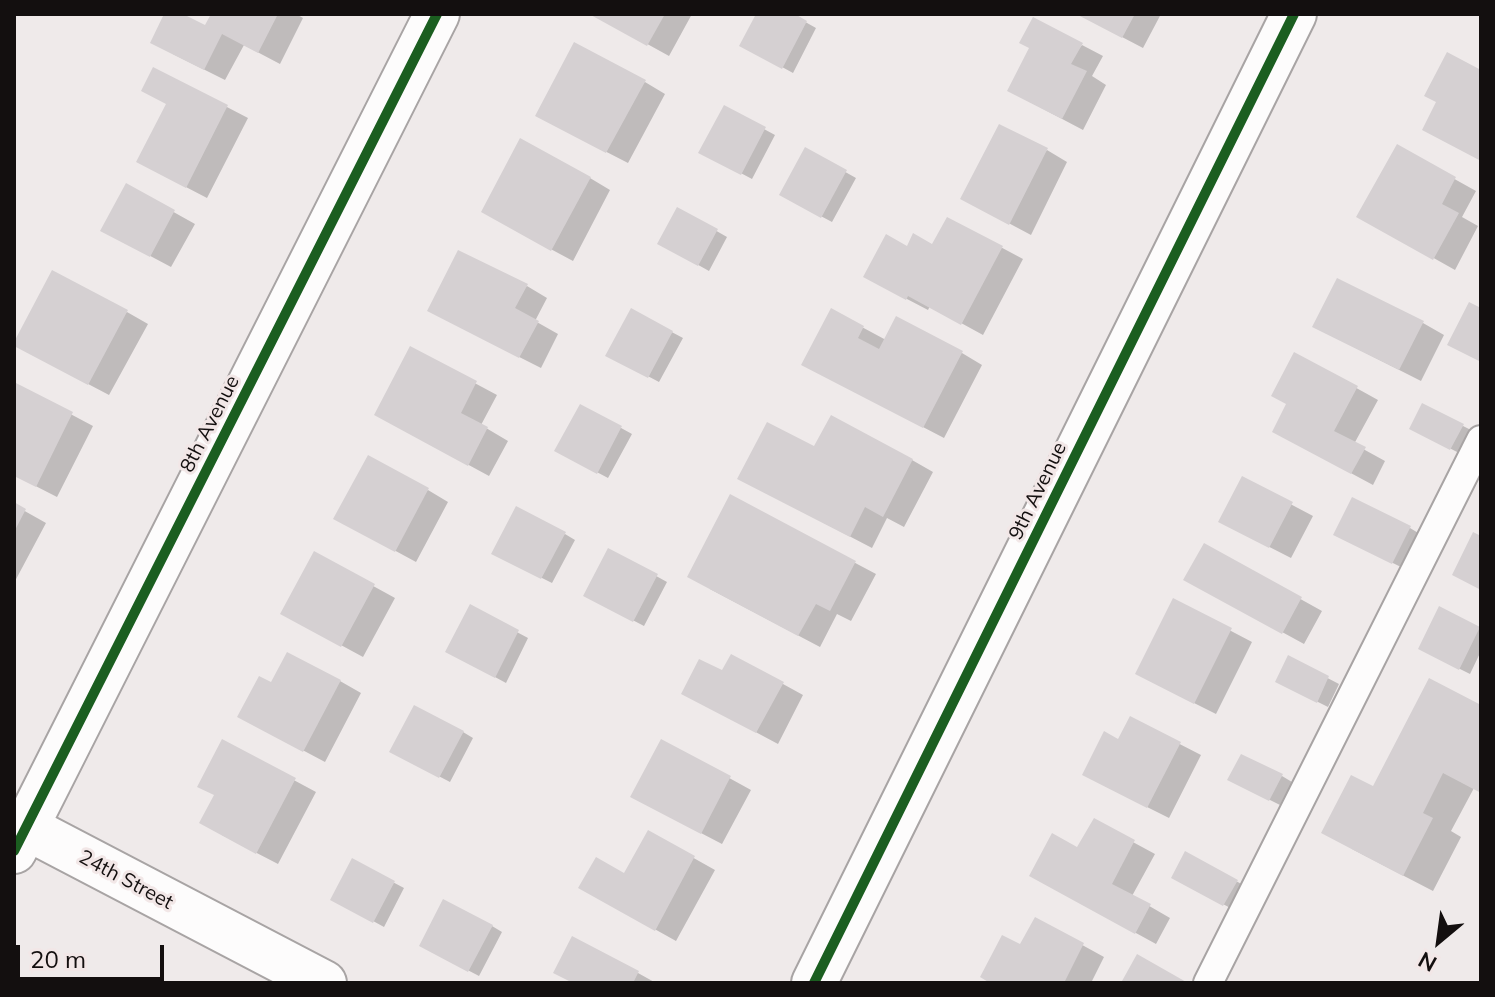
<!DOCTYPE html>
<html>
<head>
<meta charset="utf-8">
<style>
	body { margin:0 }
	#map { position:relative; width:1495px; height:997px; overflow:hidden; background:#efeaea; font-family:Mulish,sans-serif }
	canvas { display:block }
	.frame { position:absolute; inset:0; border:16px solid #130f0f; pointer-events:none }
	.north { position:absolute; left:1399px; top:901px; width:80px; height:80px; -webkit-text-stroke:6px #f2e7e7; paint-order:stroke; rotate:209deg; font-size:22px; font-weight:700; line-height:32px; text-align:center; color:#130f0f }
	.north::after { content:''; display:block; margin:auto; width:28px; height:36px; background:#130f0f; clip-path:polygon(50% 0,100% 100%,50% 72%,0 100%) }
	.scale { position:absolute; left:16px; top:945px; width:148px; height:36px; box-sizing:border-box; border:4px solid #130f0f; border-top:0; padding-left:10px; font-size:24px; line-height:28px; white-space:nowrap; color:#130f0f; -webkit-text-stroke:6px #f2e7e7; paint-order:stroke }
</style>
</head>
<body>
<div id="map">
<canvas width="1495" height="997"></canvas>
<div class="frame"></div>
<div class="north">N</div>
<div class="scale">20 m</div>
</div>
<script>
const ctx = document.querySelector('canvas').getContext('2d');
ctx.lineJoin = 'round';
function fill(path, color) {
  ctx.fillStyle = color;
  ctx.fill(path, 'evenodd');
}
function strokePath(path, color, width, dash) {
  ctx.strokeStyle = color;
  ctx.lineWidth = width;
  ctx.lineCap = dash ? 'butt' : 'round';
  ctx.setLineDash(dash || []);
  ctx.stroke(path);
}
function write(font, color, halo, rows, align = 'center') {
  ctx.font = font + ' Mulish,sans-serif';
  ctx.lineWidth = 6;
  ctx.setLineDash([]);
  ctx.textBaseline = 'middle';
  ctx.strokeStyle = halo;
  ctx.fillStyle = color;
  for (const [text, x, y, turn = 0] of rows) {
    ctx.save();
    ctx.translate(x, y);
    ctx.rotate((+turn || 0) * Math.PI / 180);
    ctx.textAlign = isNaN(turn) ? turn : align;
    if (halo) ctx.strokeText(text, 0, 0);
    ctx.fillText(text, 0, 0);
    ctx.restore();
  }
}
const shadow = new Path2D(`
	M167 14H179L206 28 213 14H296L303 18 280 64 244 45 225 80 173 54Z
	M593 14H692L669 56Z
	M759 14H791L816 28 793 73 742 45Z
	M1078 14H1161L1143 48Z
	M1082 45 1103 56 1092 76 1106 85 1083 130 1030 102Z
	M154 69 248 118 207 198 159 173 168 104Z
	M645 82 665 94 628 163 558 127Z
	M725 108 775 135 752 179 701 152Z
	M1397 147 1476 191 1462 217 1478 226 1455 270 1359 216Z
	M806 150 856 178 832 222 781 195Z
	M1047 150 1067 162 1031 235 984 210Z
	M590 178 610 190 573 261 504 224Z
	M127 186 195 224 171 267 124 242Z
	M678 209 727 237 709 271 659 243Z
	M948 219 1023 259 983 335 930 306 928 310 886 288 908 249 933 247Z
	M527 286 547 298 535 321 558 334 541 368 450 322Z
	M632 311 683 338 659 382 608 355Z
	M832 311 886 340 962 353 982 365 944 438 825 376Z
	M127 312 148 324 109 395 35 356Z
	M1423 323 1444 335 1421 381 1336 338Z
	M411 349 497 395 481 425 508 441 489 476 397 426Z
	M1295 354 1378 400 1354 444 1385 461 1373 485 1295 443 1289 404Z
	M14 384 93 426 57 497 14 475Z
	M581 406 632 434 608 478 557 451Z
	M1463 426 1473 431 1461 454 1422 434Z
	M815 449 912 460 933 472 904 527 887 518 872 548 761 490Z
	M1243 479 1313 516 1291 558 1242 533Z
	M428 490 448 502 416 562 357 530Z
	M731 497 876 574 851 621 837 614 820 647 710 589Z
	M14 505 46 523 14 583Z
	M1410 528 1420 534 1403 568 1346 540Z
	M565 534 575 540 552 583 504 559Z
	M1205 546 1322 611 1304 644 1207 591Z
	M609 550 667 582 644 626 596 601Z
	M315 554 395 598 363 657 304 625Z
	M1174 601 1252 642 1216 714 1158 685Z
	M470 607 528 638 506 683 447 651Z
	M1440 608 1481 629V651L1470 674 1430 654Z
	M1289 658 1339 684 1328 707 1288 687Z
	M723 673 783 684 803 695 778 744 705 705Z
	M340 681 361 693 325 762 261 728 272 685Z
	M1481 707V792L1474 788 1451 831 1461 837 1433 891 1352 849Z
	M1131 719 1201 755 1169 818 1105 786 1119 741Z
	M463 732 473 738 450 782 402 757Z
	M662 741 751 790 722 844 653 808Z
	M223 742 316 792 278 864 222 835 216 795Z
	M1282 776 1292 782 1280 805 1240 785Z
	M1094 821 1155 854 1132 896 1170 918 1156 944 1052 887 1078 850Z
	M649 833 715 870 676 941 581 888 625 875Z
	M1186 854 1247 887 1234 910 1173 877Z
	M353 861 404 888 384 927 333 899Z
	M1035 919 1104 957 1091 983H993L1021 947Z
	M492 926 502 932 479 976 431 951Z
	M573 938 638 973 656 983H575Z`);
const building = new Path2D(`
	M164 14H183L205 25 211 14H278L258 53 222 34 204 70 150 43Z
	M589 14H665L647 46Z
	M756 14H795L807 21 782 69 739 46Z
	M1076 14H1135L1122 38Z
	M1033 17 1083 43 1071 64 1087 71 1062 119 1007 91 1029 48 1019 43Z
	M574 42 646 80 606 153 535 116Z
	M1447 52 1481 70V161L1422 130 1436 102 1424 96Z
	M153 67 228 105 186 188 136 162 166 104 141 91Z
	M724 105 766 127 741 175 698 153Z
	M999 124 1048 148 1009 225 960 199Z
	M520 138 591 177 551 251 481 212Z
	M1397 144 1456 177 1442 204 1459 213 1433 260 1356 217Z
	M805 147 847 170 821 218 779 195Z
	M126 183 175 210 150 257 100 231Z
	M677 207 718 229 698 266 657 244Z
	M947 217 1003 246 961 325 908 296 906 300 863 277 886 234 907 246 913 233 932 244Z
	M458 250 528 284 515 308 539 321 519 358 427 311Z
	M52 270 128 310 88 385 14 346V342Z
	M1337 278 1424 321 1399 370 1312 327Z
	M1469 302 1481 308V362L1447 345Z
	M631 308 673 331 648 378 605 356Z
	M831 308 864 326 858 338 879 349 896 316 963 351 923 428 801 365Z
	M410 346 477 381 461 413 488 427 468 466 374 415Z
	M1294 352 1358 386 1334 431 1366 447 1351 474 1272 432 1286 404 1271 396Z
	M14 382 73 412 36 487 14 476Z
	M1422 403 1464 424 1450 450 1409 429Z
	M580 404 622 426 597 474 554 451Z
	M831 415 913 459 883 517 865 507 850 537 737 479 767 422 814 446Z
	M368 455 429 488 395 552 333 519Z
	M1242 476 1293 502 1269 548 1218 522Z
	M730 494 856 561 830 611 816 604 798 636 687 577Z
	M1352 497 1411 526 1392 564 1333 535Z
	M14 502 26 509 14 532Z
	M516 506 566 532 541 579 491 554Z
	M1473 532 1481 536V590L1452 575Z
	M1204 543 1302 597 1282 634 1183 580Z
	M608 548 658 574 633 622 583 596Z
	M314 551 375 584 341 647 280 614Z
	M1173 598 1232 628 1194 704 1135 674Z
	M470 604 519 630 495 678 445 652Z
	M1439 606 1480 627 1459 670 1418 649Z
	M287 652 341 680 303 752 237 717 259 676 271 682Z
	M731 654 784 682 756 733 681 694 699 659 722 670Z
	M1288 655 1329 676 1317 703 1275 682Z
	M1429 678 1481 705V793L1443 773 1423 813 1433 818 1403 876 1321 833 1351 775 1373 786Z
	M414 705 464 731 439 778 389 752Z
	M1130 716 1181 742 1147 808 1082 775 1104 731 1118 739Z
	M222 739 296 778 256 854 199 823 214 795 197 787Z
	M661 739 731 776 701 834 630 797Z
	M1241 754 1283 774 1269 801 1227 780Z
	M1094 818 1135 840 1112 884 1151 904 1135 934 1029 876 1052 833 1077 847Z
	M648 830 695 856 655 931 578 888 596 857 624 873Z
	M1185 851 1238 880 1223 906 1171 878Z
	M352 858 395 881 373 923 330 900Z
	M443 899 493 925 468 972 419 946Z
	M1035 917 1084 943 1064 983H990L980 977 1002 935 1020 944Z
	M572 936 639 971 633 983H573L553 973Z
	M1137 954 1188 983H1125L1122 981Z`);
const lane = new Path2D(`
	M1208 983 1481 440`);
const street = new Path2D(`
	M14 821 324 983
	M14 851 437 14
	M814 983 1294 14`);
const cycleway = new Path2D(`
	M14 851 437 14
	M814 983 1294 14`);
const streetNames = [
	["8th Avenue",210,424,-63],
	["9th Avenue",1038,491,-64],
	["24th Street",126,880,28]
];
fill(shadow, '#0003');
fill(building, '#d5d0d2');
strokePath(lane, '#a8a4a4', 32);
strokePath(street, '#a8a4a4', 48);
strokePath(lane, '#fdfcfc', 28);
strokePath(street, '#fdfcfc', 44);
strokePath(cycleway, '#1b5e20', 10);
write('20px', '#130f0f', '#f2e7e7', streetNames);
</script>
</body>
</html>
